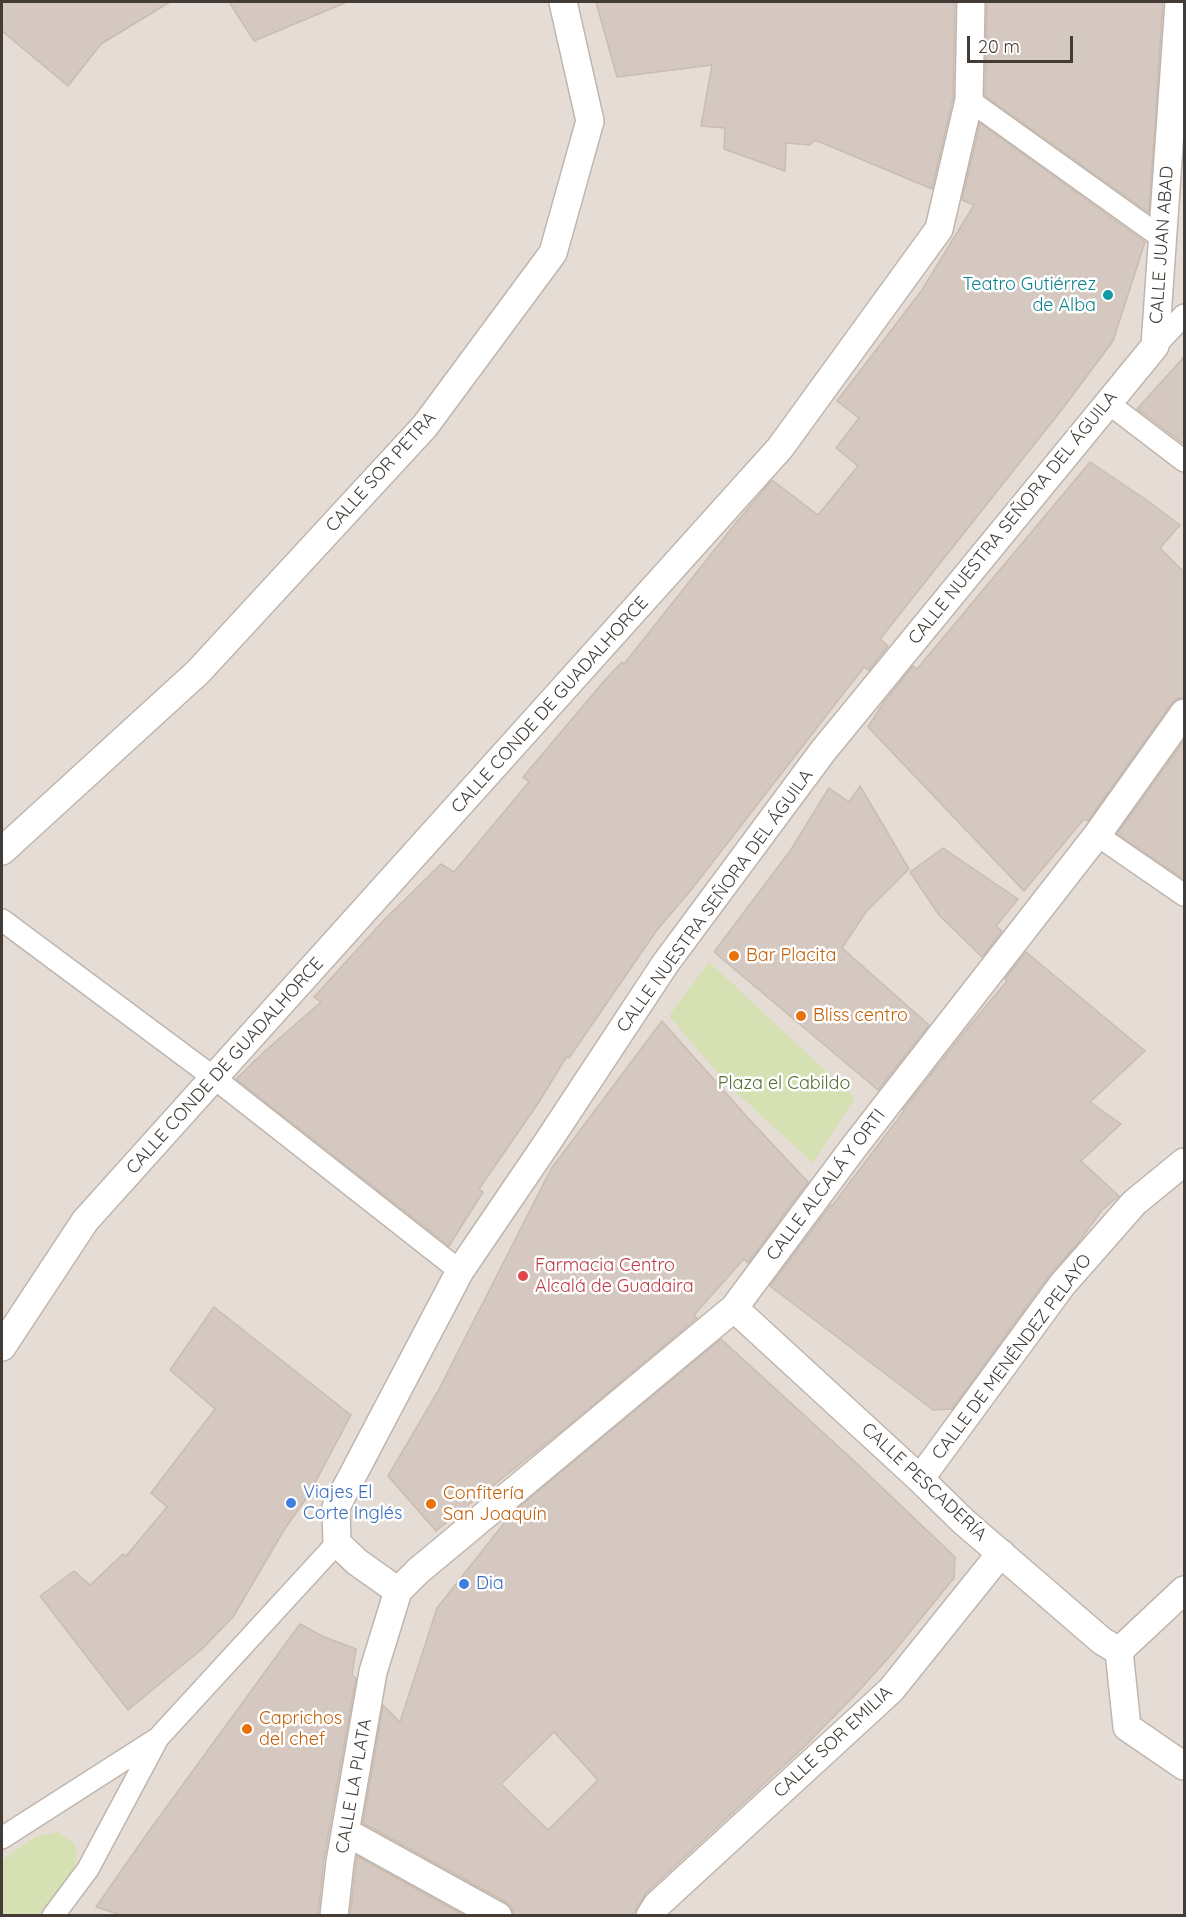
<!DOCTYPE html>
<html>
<head>
<meta charset="utf-8">
<style>
	body { margin:0 }
	#map { position:relative; width:1186px; height:1917px; overflow:hidden; background:#f1ece6; font-family:Quicksand,sans-serif }
	canvas { display:block }
	.frame { position:absolute; inset:0; border:3px solid #433c36; pointer-events:none }
	.scale { position:absolute; left:967px; top:36px; width:106px; height:27px; box-sizing:border-box; border:3px solid #433c36; border-top:0; padding-left:8px; font-size:18px; line-height:21px; white-space:nowrap; color:#433c36; -webkit-text-stroke:4px #fff; paint-order:stroke }
</style>
</head>
<body>
<div id="map">
<canvas width="1186" height="1917"></canvas>
<div class="frame"></div>
<div class="scale">20 m</div>
</div>
<script>
const ctx = document.querySelector('canvas').getContext('2d');
ctx.lineJoin = 'round';
function fill(path, color) {
  ctx.fillStyle = color;
  ctx.fill(path, 'evenodd');
}
function strokePath(path, color, width, dash) {
  ctx.strokeStyle = color;
  ctx.lineWidth = width;
  ctx.lineCap = dash ? 'butt' : 'round';
  ctx.setLineDash(dash || []);
  ctx.stroke(path);
}
function write(font, color, halo, rows, align = 'center') {
  ctx.font = font + ' Quicksand,sans-serif';
  ctx.lineWidth = 5;
  ctx.setLineDash([]);
  ctx.textBaseline = 'middle';
  ctx.strokeStyle = halo;
  ctx.fillStyle = color;
  for (const [text, x, y, turn = 0] of rows) {
    ctx.save();
    ctx.translate(x, y);
    ctx.rotate((+turn || 0) * Math.PI / 180);
    ctx.textAlign = isNaN(turn) ? turn : align;
    if (halo) ctx.strokeText(text, 0, 0);
    ctx.fillText(text, 0, 0);
    ctx.restore();
  }
}
const residential = new Path2D(`
	M2 2H1184V1915H2Z`);
const green = new Path2D(`
	M709 962 855 1098 813 1163 730 1087 669 1016Z
	M58 1832C62 1835 70 1839 73 1843 89 1863 52 1899 40 1915H2V1860L37 1836Z`);
const building = new Path2D(`
	M2 2H170L101 44 68 86 2 31Z
	M229 2H347L254 41Z
	M596 2H955L953 98 932 189 815 140 810 145 786 143 785 171 724 149 725 128 701 126 712 65 617 77Z
	M987 2H1163L1149 213 985 96Z
	M980 123 1145 242 1113 341 1063 408 880 639 888 646 869 670 864 667 691 890 657 930 569 1058 567 1056 539 1102 479 1189 483 1192 449 1246 236 1079 265 1051 321 1002 314 997 384 920 441 864 454 872 529 782 523 777 605 680 622 662 624 664 735 524 772 480 818 515 858 466 836 448 859 418 837 401 922 290 974 205 962 200Z
	M1185 356V445L1137 409Z
	M1090 462 1148 501 1180 525 1160 548 1185 573V697L1177 699 1171 704 1088 821 1084 819 1024 891 868 727 884 702 913 666 917 669Z
	M1185 739V880L1117 834Z
	M860 786 909 869 866 912 842 948 929 1025 878 1090 714 952 790 851 829 788 849 802Z
	M943 848 1018 899 996 926 1002 931 982 957 939 915 910 872Z
	M1026 952 1145 1051 1090 1102 1121 1124 1081 1161 1119 1196 1102 1210 1078 1243 1049 1276 952 1409 933 1410 770 1286 831 1205 832 1206 869 1157 904 1111 903 1110 965 1031 1007 981 1005 979Z
	M662 1021 748 1118 808 1182 748 1263 744 1259 694 1315 697 1318 568 1426 436 1531 388 1476 438 1391 551 1169Z
	M214 1307 351 1415 308 1496 284 1530 233 1617 202 1649 128 1710 40 1596 74 1571 90 1585 123 1554 126 1556 167 1507 151 1493 215 1409 170 1370Z
	M721 1339 852 1459 955 1557 954 1578 891 1655 855 1695 804 1747 646 1893 632 1916H514L512 1908 506 1902 363 1823 383 1705 400 1722 437 1608 513 1512ZM554 1732 598 1780 548 1830 501 1784Z
	M300 1624 322 1636 356 1649 352 1675 356 1678 324 1859 318 1916H124L96 1907 149 1831Z
	M357 1856 465 1916H350Z`);
const pedestrian = new Path2D(`
	M969 100 1162 238
	M1155 346 1184 315
	M1108 403 1184 461
	M1097 835 1184 895
	M2 920 213 1077 460 1271
	M158 1738 337 1543
	M2 1838 158 1738 88 1869 53 1916`);
const minor = new Path2D(`
	M2 851 198 672 425 426 553 253 590 121 563 2
	M734 1308 920 1479 963 1521 1102 1641 1119 1651
	M2 1347 85 1221 780 448 939 229 969 100 971 2
	M920 1479 1062 1285 1134 1203 1184 1162
	M398 1591 357 1562 337 1543 336 1507 460 1271 547 1143 665 964 823 751 1155 346 1179 2
	M1119 1651 1127 1727 1184 1766
	M1119 1651 1184 1590
	M346 1832 498 1916
	M334 1916 340 1862 373 1672 398 1591 418 1571 734 1308 854 1147 1097 835 1184 713
	M650 1916 657 1905 891 1690 1001 1553`);
const markers = [
	[1108,295,6,"#0f9aa8"],
	[734,956,6,"#e8710a"],
	[801,1016,6,"#e8710a"],
	[523,1276,6,"#e0444e"],
	[291,1503,6,"#3f7fe0"],
	[431,1504,6,"#e8710a"],
	[464,1584,6,"#3f7fe0"],
	[247,1729,6,"#e8710a"]
];
const streetNames = [
	["CALLE JUAN ABAD",1162,245,-86],
	["CALLE SOR PETRA",381,472,-48],
	["CALLE NUESTRA SEÑORA DEL ÁGUILA",1013,518,-51],
	["CALLE CONDE DE GUADALHORCE",550,705,-48],
	["CALLE NUESTRA SEÑORA DEL ÁGUILA",715,901,-54],
	["CALLE CONDE DE GUADALHORCE",225,1066,-48],
	["CALLE ALCALÁ Y ORTI",826,1185,-53],
	["CALLE DE MENÉNDEZ PELAYO",1012,1357,-53],
	["CALLE PESCADERÍA",924,1482,43],
	["CALLE SOR EMILIA",833,1742,-43],
	["CALLE LA PLATA",354,1786,-80]
];
const cultureNames = [
	["Teatro Gutiérrez",1096,285],
	["de Alba",1096,306]
];
const foodNames = [
	["Bar Placita",746,956],
	["Bliss centro",813,1016],
	["Confitería",443,1494],
	["San Joaquín",443,1515],
	["Caprichos",259,1719],
	["del chef",259,1740]
];
const parkNames = [
	["Plaza el Cabildo",784,1084]
];
const healthNames = [
	["Farmacia Centro",535,1266],
	["Alcalá de Guadaira",535,1287]
];
const shopNames = [
	["Viajes El",303,1493],
	["Corte Inglés",303,1514],
	["Dia",476,1584]
];
fill(residential, '#e5ddd5');
fill(green, '#d6e1b3');
fill(building, '#d5c8c0');
strokePath(building, '#cbbcb1', 1.5);
strokePath(pedestrian, '#bfb5ad', 24);
strokePath(minor, '#bfb5ad', 30);
strokePath(pedestrian, '#fff', 21);
strokePath(minor, '#fff', 27);
for (const [x, y, r, color] of markers) {
  const dot = new Path2D();
  dot.arc(x, y, r, 0, 2 * Math.PI);
  ctx.fillStyle = color;
  ctx.fill(dot);
  strokePath(dot, '#fff', 2);
}
write('18px', '#433c36', '#fff', streetNames);
write('18px', '#0d838f', '#fff', cultureNames, 'right');
write('18px', '#c56008', '#fff', foodNames, 'left');
write('18px', '#546f30', '#fff', parkNames);
write('18px', '#be3a42', '#fff', healthNames, 'left');
write('18px', '#366cbe', '#fff', shopNames, 'left');
</script>
</body>
</html>
